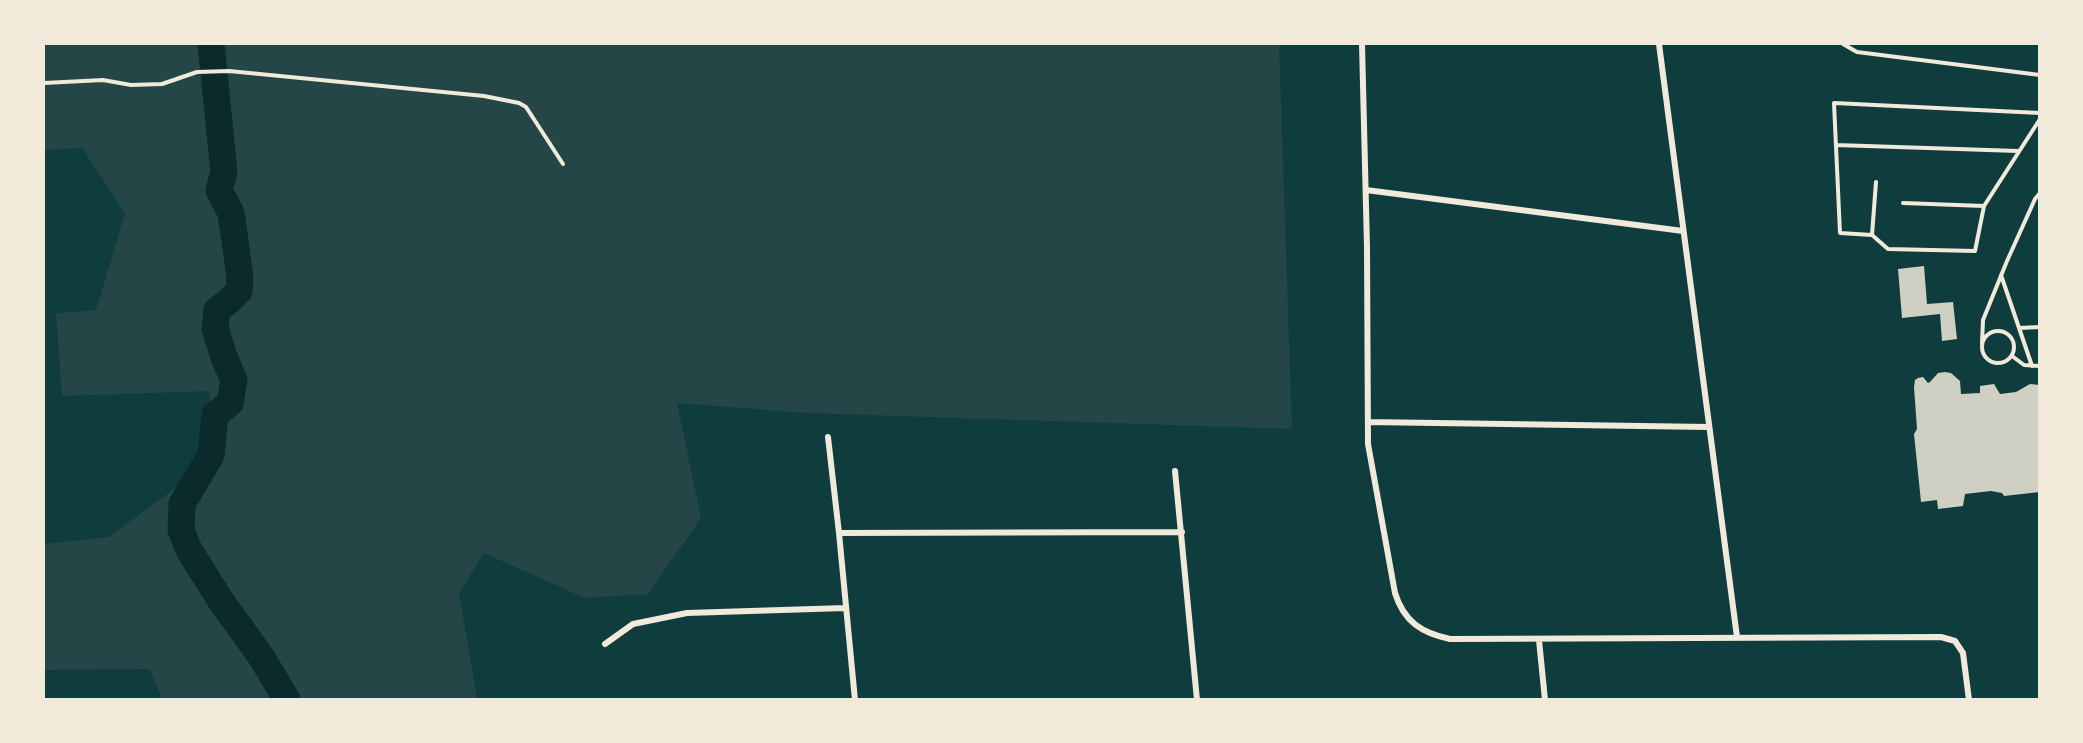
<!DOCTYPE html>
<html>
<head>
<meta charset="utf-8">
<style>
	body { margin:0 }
	#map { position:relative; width:2083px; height:743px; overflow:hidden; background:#0f3d3e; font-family:"Titillium Web",sans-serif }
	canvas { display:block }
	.frame { position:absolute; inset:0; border:45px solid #f1e9da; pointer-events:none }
</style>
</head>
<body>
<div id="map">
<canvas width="2083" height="743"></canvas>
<div class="frame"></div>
</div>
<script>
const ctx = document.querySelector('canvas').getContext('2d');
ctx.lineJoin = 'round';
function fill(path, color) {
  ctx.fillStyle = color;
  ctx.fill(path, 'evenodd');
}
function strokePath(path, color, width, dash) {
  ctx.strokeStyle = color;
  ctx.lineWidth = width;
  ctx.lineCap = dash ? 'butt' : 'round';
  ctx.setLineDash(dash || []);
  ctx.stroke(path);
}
const green = new Path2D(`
	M44 44H1279L1292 429 807 413 677 403 701 518 648 594 585 598 484 553 459 593 477 699H162L150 669 44 670V544L109 537 207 465 210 391 62 396 56 313 96 310 125 213 82 148 44 150Z`);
const water = new Path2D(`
	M202 44H216L219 94 206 93Z`);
const river = new Path2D(`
	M211 44 224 172 219 190 231 213 240 277 239 291 229 301 217 310 215 328 224 357 234 380 230 403 215 415 211 455 182 504 181 530 189 550 221 601 262 658 287 700`);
const building = new Path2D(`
	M1924 266 1927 304 1953 302 1957 339 1942 341 1940 314 1902 318 1898 269Z
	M1945 372 1951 373 1960 381 1961 394 1980 393V386L1994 384 2000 394 2016 392 2030 384 2040 385V492L2004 496 2002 493 1991 491 1965 494 1963 506 1938 509 1937 500 1921 502 1914 434 1917 429 1914 387 1915 380 1918 378 1923 377 1928 383 1930 382 1938 373Z`);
const service = new Path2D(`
	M1843 44 1857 52 2040 75
	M44 83 103 80 131 85 162 84 197 72 229 71 484 96 519 103 526 107 563 164
	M2040 113 1834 103 1840 233 1872 235 1888 249 1975 251 1984 206 2040 119
	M1836 145 2018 151
	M1903 203 1984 206
	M1872 235 1876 182
	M2001 275 2032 366
	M2019 328 2040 327
	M1982 347a16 16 0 1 1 32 0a16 16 0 1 1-32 0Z
	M1982 344 1983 320 2007 261 2035 199 2040 193
	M2012 356 2024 365 2040 366`);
const minor = new Path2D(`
	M1362 44 1367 247 1368 444 1395 593C1404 622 1422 633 1450 639L1941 637 1955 641 1963 653 1969 700
	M1659 44 1737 637
	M1366 190 1683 231
	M1368 422 1709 427
	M828 437 839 533 855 700
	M1175 471 1197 700
	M839 533 1182 532
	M1539 640 1545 700
	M605 644 633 624 687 613 845 608`);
fill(green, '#244646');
fill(water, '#0a2a2b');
strokePath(river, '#0a2a2b', 27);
fill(building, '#cfcfc3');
strokePath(service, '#f1e9da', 4);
strokePath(minor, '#f1e9da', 6);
</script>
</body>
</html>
